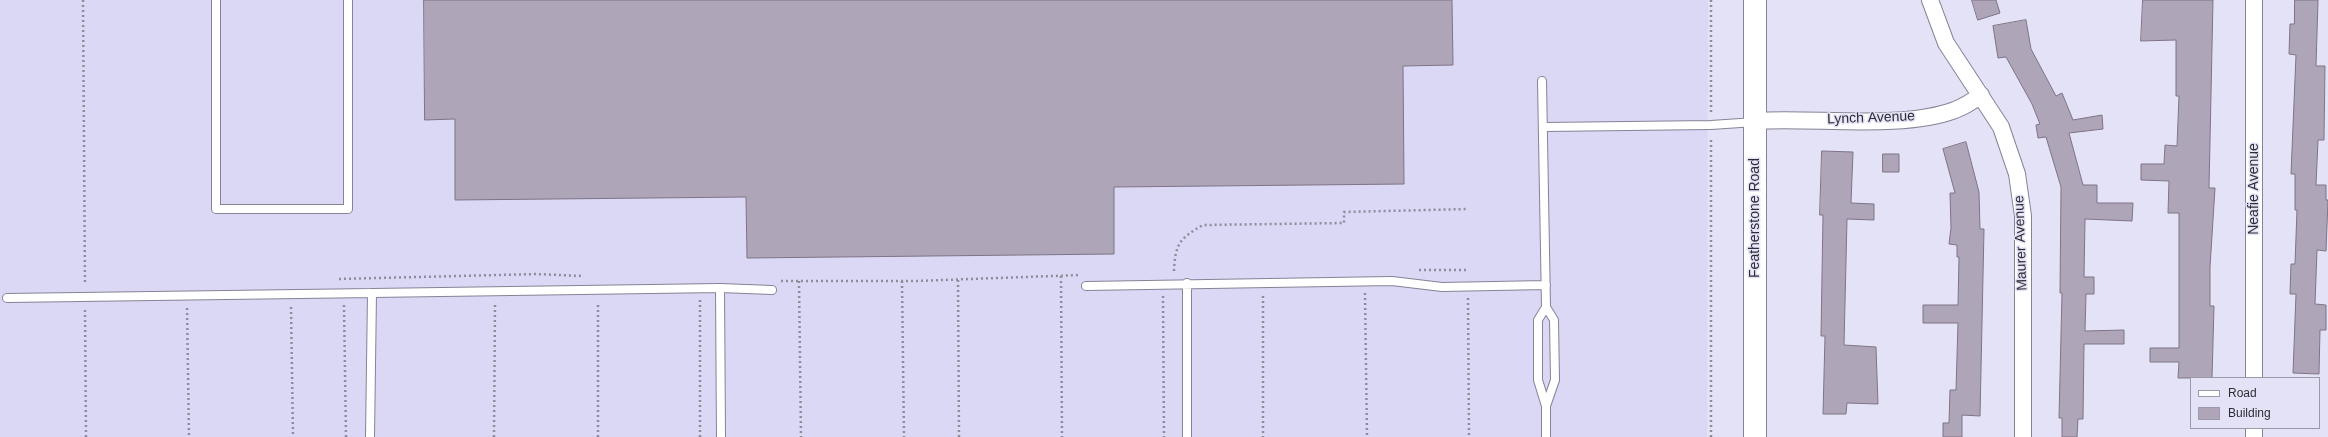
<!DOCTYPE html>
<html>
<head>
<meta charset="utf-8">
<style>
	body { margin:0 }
	#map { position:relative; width:2328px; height:437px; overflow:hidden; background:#e4e2f7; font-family:Helvetica,sans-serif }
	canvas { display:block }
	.legend { position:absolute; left:2190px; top:377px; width:130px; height:52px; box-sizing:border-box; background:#e4e2f7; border:1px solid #9b9aa9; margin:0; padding:5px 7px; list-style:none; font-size:12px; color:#2d2d35 }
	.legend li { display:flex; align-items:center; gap:8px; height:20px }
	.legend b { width:20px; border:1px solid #9b9aa9 }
</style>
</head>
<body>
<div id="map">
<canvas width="2328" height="437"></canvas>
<ul class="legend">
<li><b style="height:5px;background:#fff"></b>Road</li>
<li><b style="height:11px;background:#afa5b8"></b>Building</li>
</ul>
</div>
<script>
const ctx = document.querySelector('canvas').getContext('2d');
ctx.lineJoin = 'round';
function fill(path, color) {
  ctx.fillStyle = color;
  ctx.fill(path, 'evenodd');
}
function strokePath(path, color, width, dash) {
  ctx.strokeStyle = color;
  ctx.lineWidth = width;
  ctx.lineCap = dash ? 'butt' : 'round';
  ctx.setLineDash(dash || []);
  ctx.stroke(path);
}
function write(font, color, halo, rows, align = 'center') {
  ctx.font = font + ' Helvetica,sans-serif';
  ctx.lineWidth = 3;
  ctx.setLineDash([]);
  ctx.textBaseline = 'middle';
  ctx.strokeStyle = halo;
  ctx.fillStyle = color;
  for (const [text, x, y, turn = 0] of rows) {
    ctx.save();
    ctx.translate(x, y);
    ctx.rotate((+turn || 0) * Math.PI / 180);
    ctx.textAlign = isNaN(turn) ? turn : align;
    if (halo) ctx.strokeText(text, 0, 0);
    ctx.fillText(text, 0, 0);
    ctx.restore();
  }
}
const built = new Path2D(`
	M0 0H1708L1707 437H0Z`);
const building = new Path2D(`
	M424 0H1452L1453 65 1403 66 1404 184 1114 187V254L747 258 746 197 455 200V119L425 120Z
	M1972 0H1996L2000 13 1978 20Z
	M2143 0H2213L2209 188H2215L2210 267V306H2214L2212 378H2178L2179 362H2150V348H2179V213H2168L2169 181 2141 180V164H2164L2165 145 2177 146 2179 96H2176V40L2141 41Z
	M2295 0H2318L2316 66H2325L2324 140H2318L2316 185H2326V200H2328L2326 251 2317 250 2315 304 2326 305V330H2320L2319 374 2293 373 2296 294H2290L2291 264H2295L2297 210H2295V174H2291L2296 55 2289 54 2290 24H2294Z
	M2026 20 2031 49 2056 96 2062 93 2073 120 2102 115 2103 129 2069 133 2083 185H2097V203H2133L2132 221 2085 219 2084 277H2094V294H2086L2085 331 2124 330V344H2084L2083 419H2078L2077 437H2062V418H2059L2062 293H2060L2061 187 2046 137 2038 138 2036 125 2040 124 2032 104 2006 57 1998 58 1993 26Z
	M1966 142 1979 192 1980 229H1984L1980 416 1962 415V437H1943V423H1949L1950 390H1956L1958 323H1923V305H1958L1959 257H1957V245L1949 244 1951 228 1950 193H1955L1943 149Z
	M1822 151 1853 152 1851 203 1874 204V220L1847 219 1844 345 1876 347 1878 404 1847 403 1846 414H1823L1825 336H1821L1823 215H1820Z
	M1883 154H1899V172H1883Z`);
const path = new Path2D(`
	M83 0 85 285
	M1711 0V113
	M1419 270H1468
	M1174 271C1175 244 1180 238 1203 225L1344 223V212L1468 209
	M1061 276 1062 437
	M339 279 536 274 582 276
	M958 280 959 437
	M781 281H916L1080 275
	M799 281 801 437
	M902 281 904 437
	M1365 293 1367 437
	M1163 296 1164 437
	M1263 296V437
	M1468 298 1469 437
	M700 300V437
	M344 305 346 437
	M291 307 293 437
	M187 308 189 437
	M85 310 86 437
	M494 437 495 304
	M598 437V302
	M1711 437V138`);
const lane = new Path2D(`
	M216 0V209H348V0
	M1542 81 1546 307 1538 320V380L1546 406V437
	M1544 127 1711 125 1755 122
	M1086 286 1392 281 1442 287 1546 285
	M720 288 721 437
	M7 298 372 293
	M1546 307 1554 320 1555 380 1546 406
	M370 437 372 293 720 288 772 290
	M1187 437V283`);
const street = new Path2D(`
	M1930 0 1946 43 2001 127 2017 174 2023 216V437
	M2254 0V378
	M1755 121C1815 117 1901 130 1955 110 1965 106 1973 101 1981 95
	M2254 428V437`);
const secondary = new Path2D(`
	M1755 0V437`);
const streetNames = [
	["Lynch Avenue",1871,118,-2],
	["Neafie Avenue",2254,189,-90],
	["Featherstone Road",1755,218,-90],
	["Maurer Avenue",2021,243,-92]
];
fill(built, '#dad8f4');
fill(building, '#afa5b8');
strokePath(building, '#7e7486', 1);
strokePath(lane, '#858396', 10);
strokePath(street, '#858396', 18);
strokePath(secondary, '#858396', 24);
strokePath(path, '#8d8c9b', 2.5, [2, 3]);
strokePath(lane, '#fff', 8);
strokePath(street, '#fff', 16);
strokePath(secondary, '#fff', 22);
write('14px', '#2d2d35', '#e4e2f7', streetNames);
</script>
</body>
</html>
